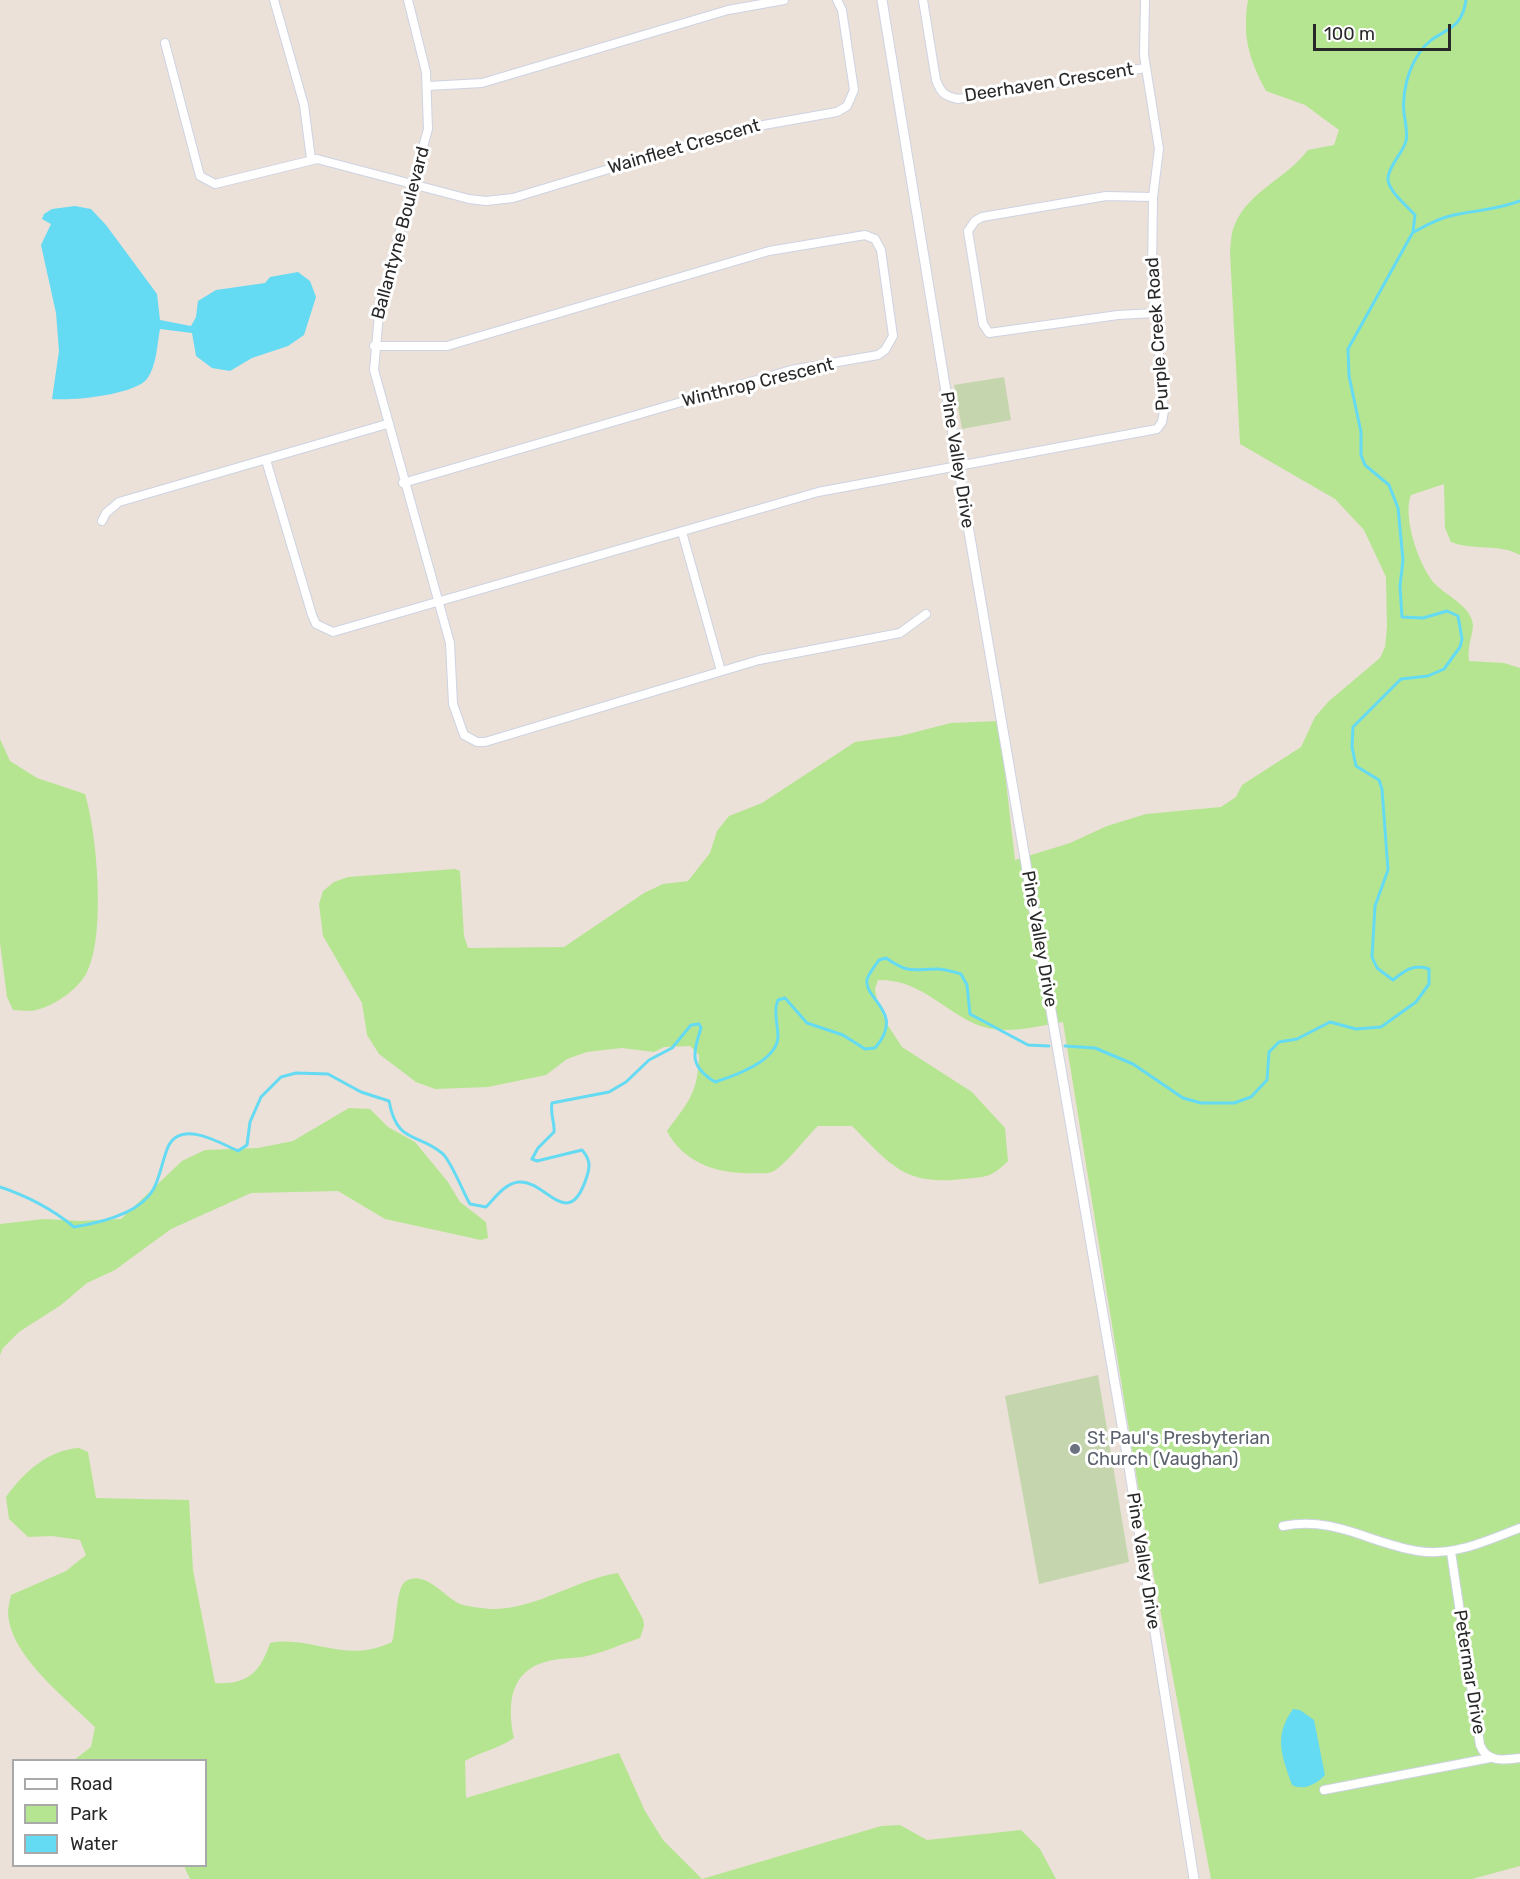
<!DOCTYPE html>
<html>
<head>
<meta charset="utf-8">
<style>
	body { margin:0 }
	#map { position:relative; width:1520px; height:1879px; overflow:hidden; background:#ebe1d8; font-family:Rubik,sans-serif }
	canvas { display:block }
	.legend { position:absolute; left:12px; top:1759px; width:195px; height:108px; box-sizing:border-box; background:#fff; border:2px solid #a9a9a9; margin:0; padding:8px 10px; list-style:none; font-size:18px; color:#282828 }
	.legend li { display:flex; align-items:center; gap:12px; height:30px }
	.legend b { width:30px; border:2px solid #a9a9a9 }
	.scale { position:absolute; left:1313px; top:24px; width:138px; height:27px; box-sizing:border-box; border:3px solid #282828; border-top:0; padding-left:8px; font-size:18px; line-height:21px; white-space:nowrap; color:#282828; -webkit-text-stroke:4px #fff; paint-order:stroke }
</style>
</head>
<body>
<div id="map">
<canvas width="1520" height="1879"></canvas>
<ul class="legend">
<li><b style="height:8px;background:#fff"></b>Road</li>
<li><b style="height:16px;background:#b5e591"></b>Park</li>
<li><b style="height:16px;background:#65daf3"></b>Water</li>
</ul>
<div class="scale">100 m</div>
</div>
<script>
const ctx = document.querySelector('canvas').getContext('2d');
ctx.lineJoin = 'round';
function fill(path, color) {
  ctx.fillStyle = color;
  ctx.fill(path, 'evenodd');
}
function strokePath(path, color, width, dash) {
  ctx.strokeStyle = color;
  ctx.lineWidth = width;
  ctx.lineCap = dash ? 'butt' : 'round';
  ctx.setLineDash(dash || []);
  ctx.stroke(path);
}
function write(font, color, halo, rows, align = 'center') {
  ctx.font = font + ' Rubik,sans-serif';
  ctx.lineWidth = 6;
  ctx.setLineDash([]);
  ctx.textBaseline = 'middle';
  ctx.strokeStyle = halo;
  ctx.fillStyle = color;
  for (const [text, x, y, turn = 0] of rows) {
    ctx.save();
    ctx.translate(x, y);
    ctx.rotate((+turn || 0) * Math.PI / 180);
    ctx.textAlign = isNaN(turn) ? turn : align;
    if (halo) ctx.strokeText(text, 0, 0);
    ctx.fillText(text, 0, 0);
    ctx.restore();
  }
}
const green = new Path2D(`
	M1248 0H1520V555C1498 543 1474 551 1451 542L1445 528 1444 484 1411 495C1402 516 1419 568 1436 585 1447 596 1471 606 1473 625 1473 634 1467 646 1469 661L1504 663 1520 668V1866L1472 1879H1211L1146 1535 1063 1022C1033 1027 1000 1037 971 1022 939 1006 917 979 878 980L875 989 877 1001 887 1024 902 1047 972 1092 1005 1128 1008 1161C991 1178 985 1177 963 1179 904 1186 890 1164 852 1126H818C806 1137 784 1167 772 1172 767 1174 759 1173 754 1173 720 1175 683 1163 667 1131 689 1101 698 1093 699 1055L690 1046 664 1047 654 1052 622 1048 587 1052 567 1059 546 1075 488 1087 435 1089 416 1082 379 1054 367 1035 362 1003 323 936 319 904 323 891 334 882 348 877 455 869 460 871 464 936 468 948 564 947 644 893 663 884 688 881 710 853 717 831 729 816 762 803 855 742 900 736 951 723 999 721 1015 860 1070 843 1107 826 1146 814 1221 807 1236 797 1242 785 1301 747 1315 717 1329 701 1380 658 1385 647 1387 627 1386 577 1364 530 1335 499 1240 444 1230 252C1231 243 1231 232 1235 224 1249 191 1287 178 1308 150L1334 145 1339 130 1305 105 1266 91C1249 59 1242 36 1248 0Z
	M0 739 10 761 37 778 85 794C97 833 106 935 87 972 79 989 54 1006 36 1010 30 1012 20 1010 13 1010L7 997 0 943Z
	M349 1108 370 1109 388 1127 415 1142 448 1182 460 1202 486 1222 488 1238 481 1240 385 1219 338 1191 251 1193 171 1229 115 1270 87 1283 61 1305 19 1332 3 1348 0 1355V1224L44 1219 80 1221 121 1219 182 1161 205 1150 258 1148 293 1141Z
	M79 1448 88 1452 96 1498 189 1500 193 1570 215 1683C247 1685 260 1673 270 1643 314 1635 343 1665 392 1642 397 1627 395 1587 406 1581 426 1569 446 1600 463 1605 471 1607 482 1608 490 1609 537 1610 573 1580 618 1573L643 1619 644 1626 640 1638C621 1644 601 1654 582 1657 575 1658 567 1658 559 1659 512 1665 506 1698 514 1738 498 1749 482 1751 465 1761L466 1798 619 1753 645 1811 663 1840 702 1879 881 1826 900 1825 927 1840 1021 1830 1040 1849 1056 1879H190L184 1866H206V1760H74L91 1747 95 1727C66 1698 10 1656 8 1613 8 1607 10 1600 11 1595L66 1571 86 1555 80 1540 52 1536 28 1537 9 1519 6 1497C24 1472 48 1450 79 1448Z`);
const cemetery = new Path2D(`
	M1004 377 1011 420 962 429 954 385Z
	M1098 1375 1129 1562 1039 1584 1005 1396Z`);
const water = new Path2D(`
	M75 206 91 209 106 225 157 294 160 320 191 326 196 317 198 301 216 290 265 283 270 277 298 272 310 281 316 297 304 335 288 346 252 358 230 371 212 368 196 356 192 333 160 329C157 344 157 365 147 379 134 395 72 401 52 399L59 351 56 313 41 245 51 224 42 219 44 214 52 209Z
	M1293 1709 1300 1710 1314 1720 1325 1775C1317 1784 1304 1791 1292 1785 1282 1756 1273 1737 1293 1709Z`);
const stream = new Path2D(`
	M1414 232C1426 225 1439 218 1454 215 1478 210 1496 210 1520 201
	M1065 1046 1095 1048 1133 1064 1183 1098 1201 1103H1234L1251 1097 1267 1080 1269 1052 1279 1042 1297 1039 1330 1022 1356 1029 1381 1027 1416 1002 1429 984V969C1414 963 1404 971 1393 980L1377 968 1372 957 1375 906 1388 870 1382 789 1379 780 1356 766 1352 747 1353 727 1401 679 1428 676 1444 669 1460 647 1462 639 1458 616 1447 611 1423 618 1402 617 1400 586 1403 560 1398 508 1389 485 1365 465 1361 455V432L1349 376 1348 349 1413 232 1415 215C1407 206 1387 190 1388 178 1389 165 1403 153 1406 141 1408 133 1405 121 1404 113 1402 92 1408 69 1420 52 1437 27 1461 36 1466 0
	M0 1187C27 1196 52 1209 74 1227 99 1223 139 1214 153 1190 160 1178 162 1161 168 1147 181 1119 220 1143 238 1151L247 1145 250 1122 261 1097 281 1077 296 1073 328 1074 361 1092 389 1101C397 1145 418 1132 443 1154 452 1163 463 1192 470 1204L486 1207C495 1198 505 1183 519 1182 546 1180 569 1234 587 1176 591 1165 589 1158 582 1150L537 1161 532 1159 538 1148 554 1132C555 1121 550 1117 552 1103L609 1092 626 1082 649 1060 672 1048 691 1025 699 1024 701 1028C693 1054 689 1066 715 1082 734 1076 777 1061 778 1037 778 1025 773 1011 778 1000L785 998 807 1023 843 1035 865 1049 875 1048C906 1012 864 1000 867 980 868 974 876 965 879 960L886 958C909 974 912 969 937 969 945 969 954 972 961 974L967 985 970 1014 1028 1045 1049 1046`);
const minor = new Path2D(`
	M274 0 304 105 311 159
	M408 0 426 72 428 129 380 303 374 370 450 643 453 704 464 735 477 742H485L759 660 900 633 926 614
	M923 0 936 80C941 93 944 96 958 99L1145 68
	M165 43 200 176 215 184 317 159 469 199 486 201 513 198 741 129 837 112 847 106 854 90 842 10 837 0
	M428 86 482 83 728 10 784 0
	M1153 197 1106 196 982 217 975 221 968 231 983 324 989 333 1118 315 1155 313
	M374 346H447L769 251 865 235 875 239 881 250 893 336 885 350 878 355 791 370 403 483
	M266 460 312 615 316 624 333 632 818 492 1157 429 1162 422 1164 411 1152 272 1153 197 1159 149 1144 55 1145 0
	M102 521 106 513 119 502 387 424
	M682 532 721 671
	M1283 1526C1336 1516 1368 1543 1418 1551 1453 1557 1488 1540 1520 1528
	M1451 1552 1480 1745C1487 1763 1504 1760 1520 1758
	M1324 1790 1490 1758`);
const tertiary = new Path2D(`
	M882 0 967 520 1127 1454 1194 1879`);
const markers = [
	[1075,1449,6,"#6b7280"]
];
const streetNames = [
	["Deerhaven Crescent",1049,83,-9],
	["Wainfleet Crescent",684,147,-16],
	["Ballantyne Boulevard",401,233,-75],
	["Purple Creek Road",1158,334,-94],
	["Winthrop Crescent",758,383,-14],
	["Pine Valley Drive",957,460,81],
	["Pine Valley Drive",1039,939,80],
	["Pine Valley Drive",1143,1561,81],
	["Petermar Drive",1469,1672,81]
];
const worshipNames = [
	["St Paul's Presbyterian",1087,1439],
	["Church (Vaughan)",1087,1460]
];
fill(green, '#b5e591');
fill(cemetery, '#c5d6ae');
fill(water, '#65daf3');
strokePath(stream, '#65daf3', 3);
strokePath(minor, '#cdd3e2', 10);
strokePath(tertiary, '#cdd3e2', 11);
strokePath(minor, '#fff', 8);
strokePath(tertiary, '#fff', 9);
for (const [x, y, r, color] of markers) {
  const dot = new Path2D();
  dot.arc(x, y, r, 0, 2 * Math.PI);
  ctx.fillStyle = color;
  ctx.fill(dot);
  strokePath(dot, '#fff', 2);
}
write('18px', '#282828', '#fff', streetNames);
write('18px', '#5b616d', '#fff', worshipNames, 'left');
</script>
</body>
</html>
